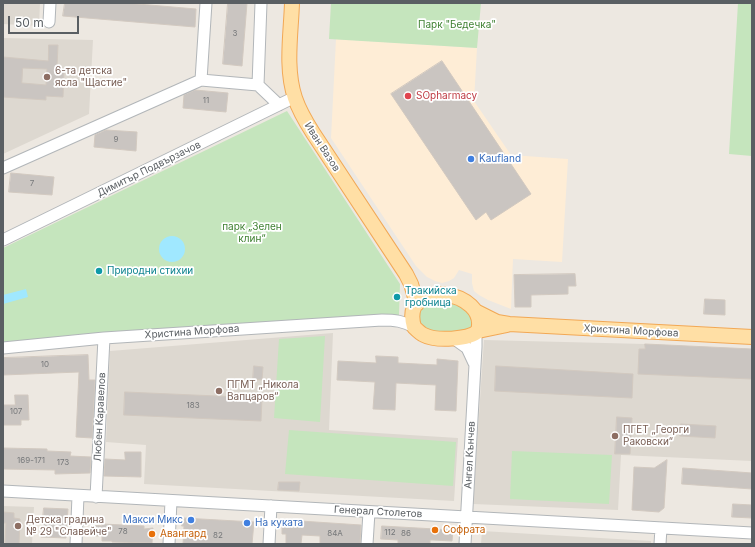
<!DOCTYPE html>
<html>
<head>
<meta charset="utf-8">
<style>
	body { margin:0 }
	#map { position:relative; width:755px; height:547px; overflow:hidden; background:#ede8e1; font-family:Inter,sans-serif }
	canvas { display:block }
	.frame { position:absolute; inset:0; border:4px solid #5a5f63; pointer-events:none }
	.scale { position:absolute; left:8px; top:16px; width:71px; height:18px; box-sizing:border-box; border:2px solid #5a5f63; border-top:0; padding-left:5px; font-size:12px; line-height:14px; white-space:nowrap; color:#5a5f63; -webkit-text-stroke:3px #fff; paint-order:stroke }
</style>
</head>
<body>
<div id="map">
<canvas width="755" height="547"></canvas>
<div class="frame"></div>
<div class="scale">50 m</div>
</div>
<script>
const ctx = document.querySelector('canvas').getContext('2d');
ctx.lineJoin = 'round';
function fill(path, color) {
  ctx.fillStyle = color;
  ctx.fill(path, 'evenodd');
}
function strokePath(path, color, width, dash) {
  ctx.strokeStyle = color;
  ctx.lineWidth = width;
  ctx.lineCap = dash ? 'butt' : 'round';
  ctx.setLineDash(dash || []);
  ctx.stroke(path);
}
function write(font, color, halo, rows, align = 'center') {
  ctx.font = font + ' Inter,sans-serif';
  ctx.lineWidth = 3.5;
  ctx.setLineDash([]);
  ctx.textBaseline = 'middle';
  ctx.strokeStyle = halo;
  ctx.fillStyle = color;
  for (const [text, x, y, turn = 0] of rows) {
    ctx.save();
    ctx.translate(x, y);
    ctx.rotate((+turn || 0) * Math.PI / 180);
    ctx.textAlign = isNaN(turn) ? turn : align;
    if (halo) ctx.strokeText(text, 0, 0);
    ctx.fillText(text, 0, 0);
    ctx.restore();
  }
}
const commercial = new Path2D(`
	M336 39 477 48 474 101 511 155 568 159 562 262 513 259 511 309 488 300 479 295 474 291 472 283V274L459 270 454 278 449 281 442 283 435 281 427 277 416 266 331 138Z`);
const education = new Path2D(`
	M3 3H40L39 26 3 24Z
	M3 38 93 40 89 114 3 154Z
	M333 333 329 430 458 438 454 501 144 484 146 445 106 442 110 351Z
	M484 340 645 344 752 349V461L621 455 618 510 473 504Z
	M3 506 34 507 32 544H3Z
	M482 531 651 541V544H481Z`);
const green = new Path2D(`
	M331 3H481L477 48 329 39Z
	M738 3H752V156L729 154Z
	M287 111 400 284 399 315 374 319 3 348V248Z
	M437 299 465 308 470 311 473 322 470 328C460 332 433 335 425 329 421 326 420 321 418 317L423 304Z
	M325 336 320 422 274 418 279 339Z
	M289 430 456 442 453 486 285 474Z
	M512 451 612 455 609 504 510 499Z`);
const water = new Path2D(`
	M159 249a13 13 0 1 1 26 0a13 13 0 1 1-26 0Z
	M26 289 28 297 3 304V295Z`);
const building = new Path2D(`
	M65 3H126L196 9 195 27 63 16Z
	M228 3H247L242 66 223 64Z
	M49 45H58L57 66 62 67 61 70H64L63 97 46 96V100L3 97V57L48 61ZM23 68 47 69 46 85 22 83Z
	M442 61 531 194 491 220 486 212 476 220 391 94Z
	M195 90 228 93 226 112 183 108 184 95Z
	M106 130 137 132 136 151 94 147 95 135Z
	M11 173 54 177 52 195 9 192Z
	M575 274 576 286H568V294L531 295V307H515L514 275Z
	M705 299 725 300V315L704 314Z
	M645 344 752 349V379L638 374 639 349H645Z
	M88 355 89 380H95L92 438 76 437 79 372 3 375V358Z
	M376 356 398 357V363L437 365V359L458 361 456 411 435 410 436 385 396 383 395 410 373 409 375 382 337 380 338 361 376 363Z
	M254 366 263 367 262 380 253 379Z
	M496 366 633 374 632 398 495 391Z
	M125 392 262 398 261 421 124 415Z
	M15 395H28L29 420H21V425H3V405H15Z
	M617 417 632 418 630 454H615Z
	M681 424 716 426 715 438 680 436Z
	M3 448 47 449V451L71 452 70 456 91 457 90 473 55 474V470L3 469Z
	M125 452H141V477L104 476 105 459 125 460Z
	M667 460 664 508 659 512 632 510 634 467 654 468Z
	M683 468 752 473V489L682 484Z
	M279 482H300L299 491 278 490Z
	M733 504 752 505V518L732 517Z
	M44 508 68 509 66 538 41 537Z
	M3 512 14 513V518L20 519 19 544H5L6 523H3Z
	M183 518 254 522 252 544H183L184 526H182Z
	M285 520 361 525 360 544H320V536L302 535 301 544H286V534H282V523Z
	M102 524 144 526V529L153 528 152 543 112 542V541H102V536H95V525L102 526Z
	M382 526 453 530 452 541 433 540H430V544H415L398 543V540L381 539Z`);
const minor = new Path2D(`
	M49 22 50 3
	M201 80 258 85 279 105
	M258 85 261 3
	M3 168 201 80 206 3
	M3 240 295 97
	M453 338 467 348 474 363
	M3 348 104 338 382 320C395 320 403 321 414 327
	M3 491 752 533
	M96 497 104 338
	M76 544 78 496
	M169 544 171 501
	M269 544 271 506
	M367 544 369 512
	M465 544 476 347V334
	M660 544 661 528`);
const major = new Path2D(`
	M292 3C291 34 285 68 295 98 299 110 306 122 313 133L406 274 411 284 417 304
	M477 312 497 322 509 324 752 337
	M478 331C490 290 399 276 414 327 417 330 421 334 424 335 435 341 469 340 478 331L507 325`);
const markers = [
	[47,77,4,"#8d6e63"],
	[408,96,4,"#e0444e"],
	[471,159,4,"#3f7fe0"],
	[99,271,4,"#0f9aa8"],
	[397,297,4,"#0f9aa8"],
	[219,391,4,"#8d6e63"],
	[615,436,4,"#8d6e63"],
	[191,520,4,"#3f7fe0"],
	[247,523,4,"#3f7fe0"],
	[18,526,4,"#8d6e63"],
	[435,530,4,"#e8710a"],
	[152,534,4,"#e8710a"]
];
const numberNames = [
	["3",235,34],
	["11",206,101],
	["9",116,140],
	["7",32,184],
	["10",45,365],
	["183",193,406],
	["107",16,412],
	["169-171",31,461],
	["173",63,463],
	["78",123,532],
	["112",390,533],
	["84A",335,534],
	["86",406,534],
	["82",218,536]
];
const parkNames = [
	["Парк \"Бедечка\"",457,25],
	["парк „Зелен",252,227],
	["клин“",252,239]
];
const educationNames = [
	["6-та детска",55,71],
	["ясла \"Щастие\"",55,83],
	["ПГМТ „Никола",227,385],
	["Вапцаров“",227,397],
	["ПГЕТ „Георги",623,430],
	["Раковски“",623,442],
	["Детска градина",26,520],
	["№ 29 \"Славейче\"",26,532]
];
const healthNames = [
	["SOpharmacy",416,96]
];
const streetNames = [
	["Иван Вазов",322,147,57],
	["Димитър Подвързачов",149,169,-26],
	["Христина Морфова",631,331,3],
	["Христина Морфова",192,332,-4],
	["Любен Каравелов",100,417,-87],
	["Ангел Кънчев",470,455,-87],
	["Генерал Столетов",378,512,3]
];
const shopNames = [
	["Kaufland",479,159],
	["Макси Микс",183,520,"right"],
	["На куката",255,523]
];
const cultureNames = [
	["Природни стихии",107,271],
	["Тракийска",405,291],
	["гробница",405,303]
];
const foodNames = [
	["Софрата",443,530],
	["Авангард",160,534]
];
fill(commercial, '#feedd6');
fill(education, '#ddd8d0');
fill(green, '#c5e5bd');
fill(water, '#a0e8ff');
fill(building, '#cac5c1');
strokePath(building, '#d2c9c0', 1);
strokePath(minor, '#b2b6b9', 13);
strokePath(major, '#f2a855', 16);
strokePath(minor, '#fff', 11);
strokePath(major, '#ffdfa5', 14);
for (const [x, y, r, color] of markers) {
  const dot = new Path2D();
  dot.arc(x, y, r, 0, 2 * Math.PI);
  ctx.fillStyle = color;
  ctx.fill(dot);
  strokePath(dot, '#fff', 1.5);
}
write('8px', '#76787a', null, numberNames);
write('10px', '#3f8132', '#fff', parkNames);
write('10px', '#785e54', '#fff', educationNames, 'left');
write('10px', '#be3a42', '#fff', healthNames, 'left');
write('10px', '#5a5f63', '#fff', streetNames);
write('10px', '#366cbe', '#fff', shopNames, 'left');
write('10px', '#0d838f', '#fff', cultureNames, 'left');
write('10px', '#c56008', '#fff', foodNames, 'left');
</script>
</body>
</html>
